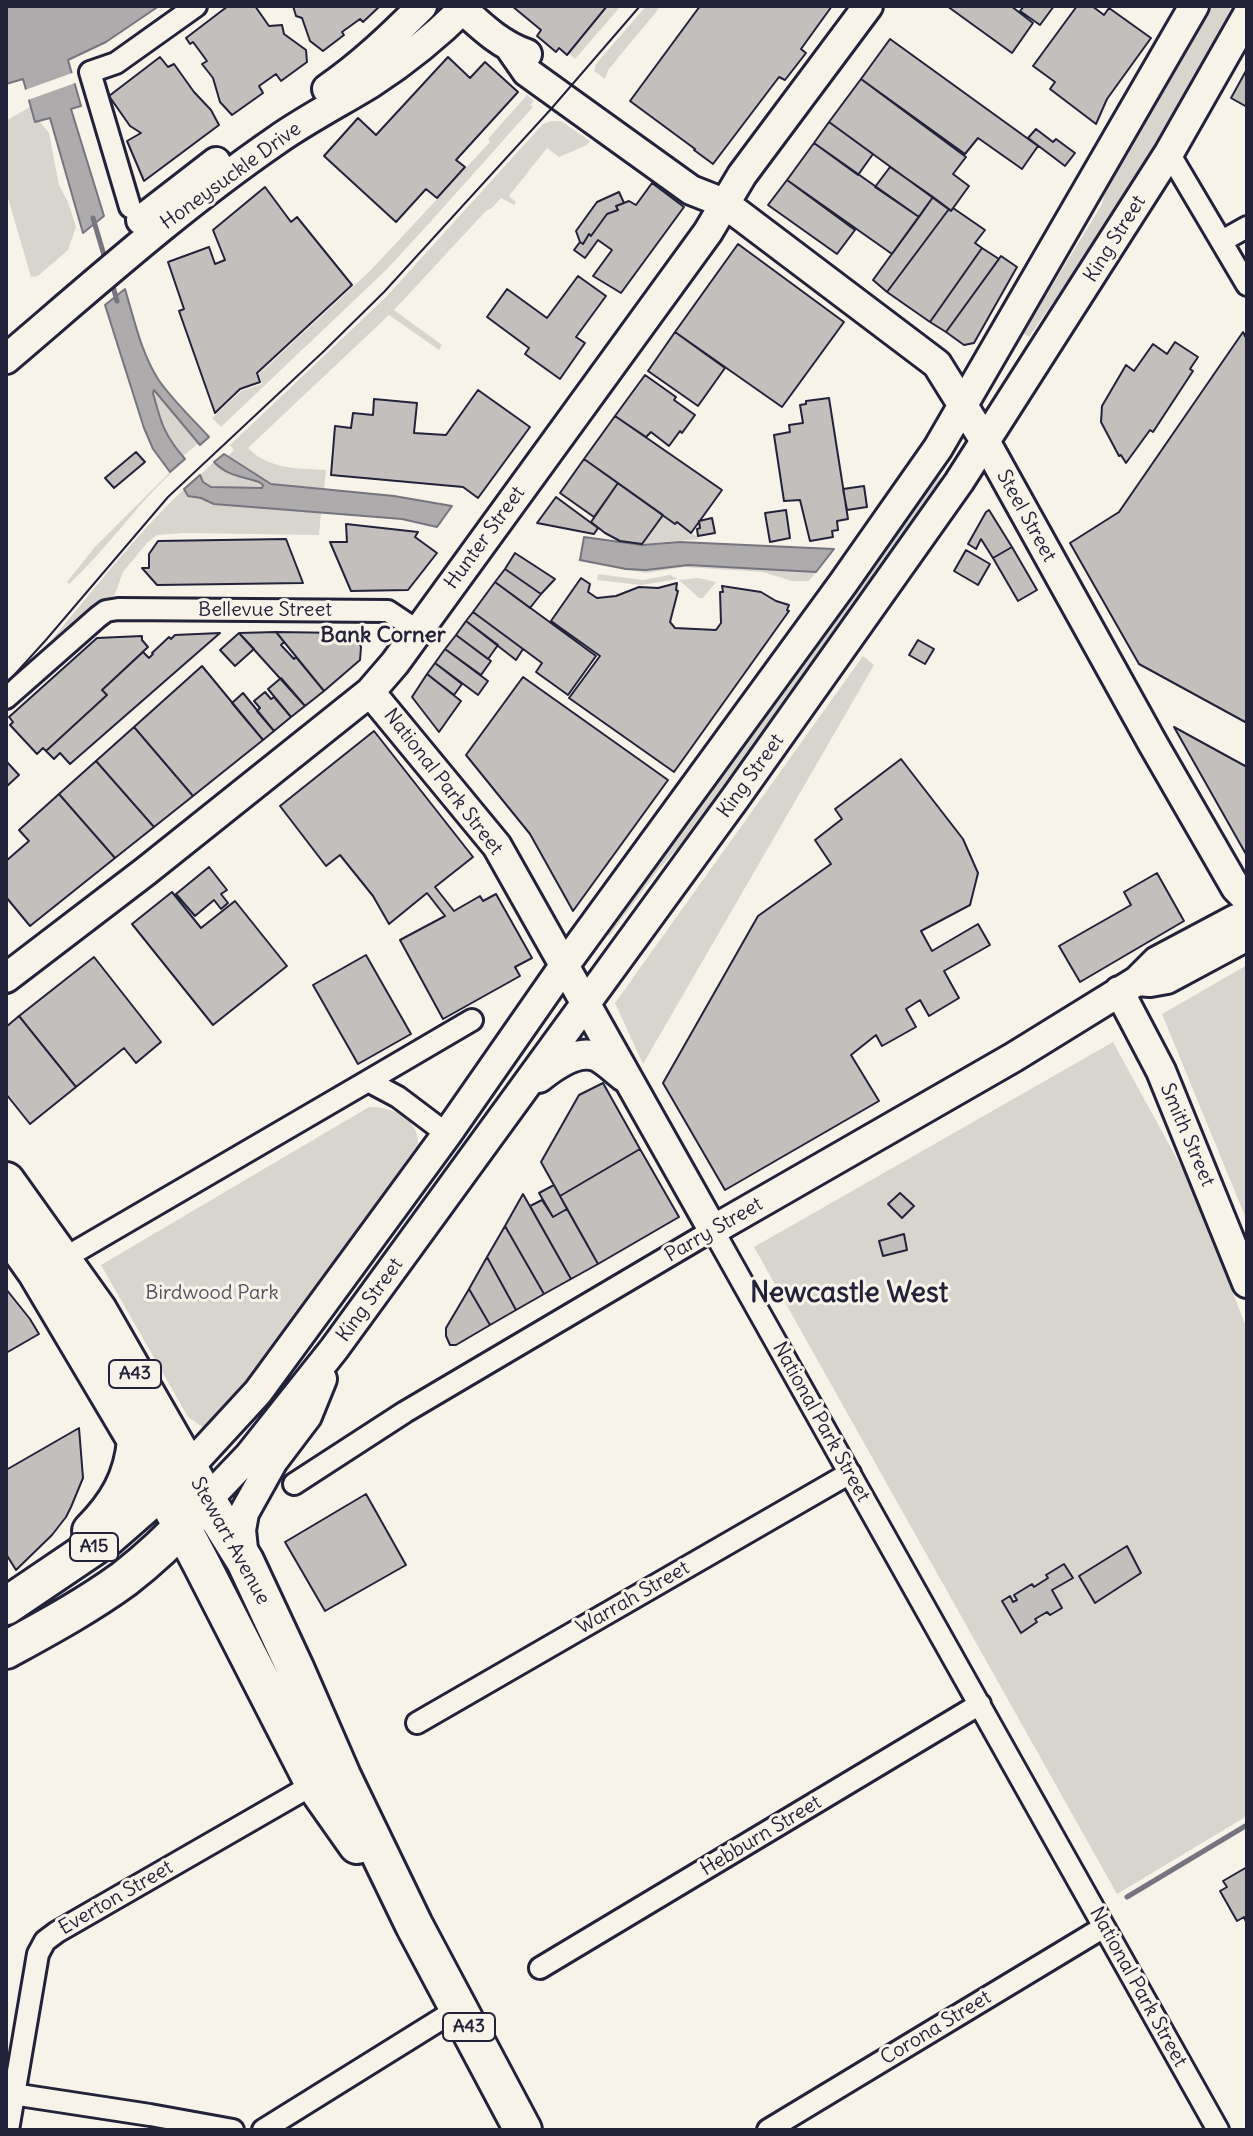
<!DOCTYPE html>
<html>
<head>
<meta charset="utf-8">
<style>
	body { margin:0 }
	#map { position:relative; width:1253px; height:2136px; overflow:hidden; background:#f7f3e8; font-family:Delius,sans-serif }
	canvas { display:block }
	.frame { position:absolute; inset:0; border:8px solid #22223b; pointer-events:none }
</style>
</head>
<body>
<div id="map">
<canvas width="1253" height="2136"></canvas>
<div class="frame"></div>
</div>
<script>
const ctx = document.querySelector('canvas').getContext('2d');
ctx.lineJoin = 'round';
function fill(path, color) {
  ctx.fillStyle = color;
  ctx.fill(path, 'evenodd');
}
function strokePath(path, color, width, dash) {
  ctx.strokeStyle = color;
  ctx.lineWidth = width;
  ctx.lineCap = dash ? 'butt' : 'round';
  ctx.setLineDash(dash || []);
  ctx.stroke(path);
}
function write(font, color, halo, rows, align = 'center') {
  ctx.font = font + ' Delius,sans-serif';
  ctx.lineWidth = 6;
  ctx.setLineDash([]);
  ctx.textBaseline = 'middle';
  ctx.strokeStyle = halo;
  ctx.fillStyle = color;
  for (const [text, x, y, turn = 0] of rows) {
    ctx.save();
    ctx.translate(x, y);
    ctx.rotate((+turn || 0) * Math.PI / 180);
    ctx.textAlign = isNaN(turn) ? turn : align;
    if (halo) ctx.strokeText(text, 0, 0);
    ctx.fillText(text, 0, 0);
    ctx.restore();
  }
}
const green = new Path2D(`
	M605 6H621L575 59 567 52Z
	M646 6H661L608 70 605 79 594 71 596 64Z
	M1212 6H1239L1133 187 1029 337 1023 333 1101 206 1113 167 1155 91 1167 85Z
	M527 95 534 101 530 105 533 107 433 219 386 270 221 427 212 418 241 391 262 384 259 374 371 270 490 142 488 139Z
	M33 105 40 122 49 133 59 185 68 202 76 227 68 250 38 276 31 277 6 191V183L8 182 6 174V121Z
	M551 121H561L590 141 587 145 559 157 547 148 509 196 516 202 514 205 501 198 492 208 486 211 394 310 442 345 439 350 389 315 248 448C270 470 297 468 326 470L324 490 271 484 227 457 234 450 230 445 386 297 543 124Z
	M155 390 199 443 183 456C164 435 160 420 152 393Z
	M214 462 228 474 259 482 263 485 262 488 224 489 206 485 200 475Z
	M170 472 171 473C134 508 106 550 69 584L67 582 94 548Z
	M938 476 947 482 695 829 658 870 609 936 603 932 833 622Z
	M184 489 188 496 201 498 214 504 321 513 319 535 184 533 157 535 147 543 123 572 115 594 22 674C77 613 125 545 184 489Z
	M663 515 674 524 677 522 700 539 642 544Z
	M578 559 626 569 646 570 688 565 816 572 809 581H792L763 572 684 567 646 573 578 561Z
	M598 574 643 580 670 575 678 579 641 585 597 580Z
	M698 578 716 582 703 598H699L679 580Z
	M863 656 874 665 643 1064 615 1003Z
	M1247 965V1221L1162 1014Z
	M1113 1042 1189 1181 1247 1329V1816L1117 1894 754 1247Z
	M369 1107C391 1106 419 1119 418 1144L253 1377 208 1431 188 1417 101 1265Z`);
const water = new Path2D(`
	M6 6H159L106 42 68 60 81 106 71 109 104 216 83 233 50 118 35 122 23 79 6 84Z
	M125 289C134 319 141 352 158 379 172 400 193 419 209 437L200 445 154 390 153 393C161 423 164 435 185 459L170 472 153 449 144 428 105 305Z
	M224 454 271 484 394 496 452 506 437 527 402 519 214 504 201 498 188 496 184 489 200 475 203 482 211 487 262 488 263 485 259 482C241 476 227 476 214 462Z
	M584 537 642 545 680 542 834 549 816 572 688 565 646 570 626 569 580 560Z`);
const pier = new Path2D(`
	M75 72 78 82 25 101 22 91Z`);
const stream = new Path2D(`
	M93 218 106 262
	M111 279 117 301
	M1127 1897 1247 1825`);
const building = new Path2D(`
	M228 6H255L269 26 282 25 284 34 306 50 307 62 281 81 276 74 259 86 263 93 232 115 220 102 213 78 202 64 207 61 193 42 190 44 186 38Z
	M293 6H380L363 22 360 19 342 32 344 35 323 51 310 41 302 18 296 16Z
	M512 6H607L567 55 559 48 556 52 537 36 541 30Z
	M700 6H832L801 49 806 53 785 80 779 77 713 164 694 150 695 149 630 101Z
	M947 6H1011L1033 23 1012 53Z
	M1024 6H1054L1040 25 1020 11Z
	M1077 6H1092L1104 15 1109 8 1151 38 1107 99 1096 124 1050 89 1055 82 1033 66Z
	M890 39 1038 146 1022 169 978 138 965 154 861 79Z
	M160 57 168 67 174 64 194 92 211 110 219 125 144 181 127 141 141 133 130 126 109 96Z
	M448 57 470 78 485 62 518 92 456 160 465 167 437 198 426 189 396 222 324 156 358 118 376 135Z
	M1247 69V107L1231 98Z
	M861 79 966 157 953 174 969 186 951 211 829 122Z
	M829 122 873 154 858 175 814 143Z
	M1036 129 1053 142 1056 139 1075 153 1065 166 1028 138Z
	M814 143 919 217 892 254 787 180Z
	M890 167 933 197 919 217 875 187Z
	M787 180 855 230 837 254 768 205Z
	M652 183 684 207 621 293 593 276 612 250 598 240 585 258 574 250 580 242 583 244 589 234 591 236 607 214 618 210 616 206 629 201 636 205Z
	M265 187 291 222 297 217 352 285 257 373 260 382 240 389 215 413 179 311 184 309 168 262 209 247 215 264 225 260 213 230Z
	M619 192 624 203 616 206 618 210 607 214 591 236 589 234 583 244 580 242 576 231 597 202Z
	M933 197 949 209 887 292 873 280Z
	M953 208 985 230 975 243 982 248 930 322 887 292 949 209 951 211Z
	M738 244 844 322 782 407 675 332Z
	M982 248 999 259 946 332 930 322Z
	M1001 256 1017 267 974 343 964 345 946 332Z
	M578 276 606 296 576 337 585 343 560 379 525 354 529 348 487 317 507 289 547 318Z
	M675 332 725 368 698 406 648 371Z
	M1243 332 1247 340V723L1139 664 1070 543 1119 512Z
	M1175 342 1198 357 1190 369 1193 371 1153 432 1150 430 1126 463 1121 455 1119 456 1101 422 1102 406 1126 365 1134 371 1153 344 1167 354Z
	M645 375 676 397 674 400 695 415 682 433 680 431 669 446 651 432 646 437 615 416Z
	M478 390 530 427 478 498 463 487 331 475 335 426 351 428 353 413 373 415 374 399 417 403 414 433 446 435Z
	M829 398 848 519 837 521 838 530 832 531 833 537 810 541 800 500 784 501 774 435 790 432 789 425 803 423 800 405 806 404V401Z
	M615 416 722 490 691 533 677 522 675 524 584 459Z
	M136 452 145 462 114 488 105 478Z
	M584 459 618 483 594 517 560 493Z
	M618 483 663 515 642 544 620 541 605 533 591 522Z
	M864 486 867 507 847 510 843 489Z
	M556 497 598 528 594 534 537 523Z
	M786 510 790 538 770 542 765 513Z
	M989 510 1012 547 993 558 981 539 976 549 968 544 986 512Z
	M712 518 715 533 698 536 697 529 700 528 699 521Z
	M346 524 418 532 415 537 437 553 408 590 351 591 330 542H347Z
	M286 539 303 583 157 585 142 568H149V554L158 541Z
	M1012 547 1037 590 1018 601 993 558Z
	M966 550 990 564 978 585 954 571Z
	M515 553 555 579 541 594 505 569Z
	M505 569 541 594 530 608 495 582Z
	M581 578 590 584 588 592 597 598 616 596 639 587 658 588 677 583 676 590 678 591 670 622 675 628 716 630 721 623 720 592H723L722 586 761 592 776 601 789 605 787 610 789 611 674 772 569 698 600 656 551 621Z
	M495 582 596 656 568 695 536 672 542 663 473 612Z
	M473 612 523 649 516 660 466 621Z
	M466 621 498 645 488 659 456 635Z
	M276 632 344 633 352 635 358 640 361 647 360 660 324 691Z
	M276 632 284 642 281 645 294 659 296 657 324 691 305 706 239 633Z
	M220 633 70 764 60 753 54 759 46 751 107 695 102 690 143 652 149 658 153 654 152 653 169 637 171 639 175 635Z
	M239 633 254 649 235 666 220 650Z
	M456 635 491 661 481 675 445 649Z
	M142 636V640L148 647 102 690 107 695 46 751 43 748 37 754 10 725 13 722 9 717 97 638Z
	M918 640 934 649 925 664 909 655Z
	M445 649 488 681 478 695 435 663Z
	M435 663 462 684 454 695 427 674Z
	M202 666 263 740 193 796 134 727Z
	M427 674 461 701 439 732 412 697Z
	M523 677 668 780 573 911 530 834 466 755Z
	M281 678 305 706 291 717 268 689Z
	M265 692 271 699 274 697 291 717 274 731 257 711 260 708 254 701Z
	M243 693 274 731 263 740 232 703Z
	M134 727 193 796 154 827 96 761Z
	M1174 727 1247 767V856Z
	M374 731 473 857 435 887 454 911 480 896 483 901 496 894 532 958 515 967 520 976 443 1019 400 940 445 916 427 893 389 924 373 896 340 855 326 866 280 806Z
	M901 759 963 839 978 873 970 905 921 931 932 951 978 924 990 945 944 971 959 998 929 1016 920 1000 906 1009 916 1027 882 1046 876 1035 851 1055 879 1101 725 1190 663 1083 758 916 831 864 815 840 842 819 835 809Z
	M6 761 19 775 6 787Z
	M96 761 154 827 115 858 59 794Z
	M59 794 115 858 30 926 6 897V861L29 841 19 830Z
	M209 867 227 890 221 894 228 903 221 909 214 900 195 916 176 894Z
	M1157 873 1184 921 1080 982 1059 946 1131 905 1124 892Z
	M172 892 201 928 235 901 287 966 213 1025 132 924Z
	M366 955 411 1034 358 1064 313 985Z
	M94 957 161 1042 136 1063 124 1048 76 1087 19 1016Z
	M19 1016 76 1087 30 1124 6 1094V1027Z
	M603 1083 640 1149 560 1196 541 1162 579 1095Z
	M640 1149 679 1217 598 1264 560 1196Z
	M554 1185 567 1209 553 1217 539 1193Z
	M900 1193 914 1206 902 1218 888 1204Z
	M523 1194 571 1279 544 1294 505 1226Z
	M542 1200 553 1217 567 1209 598 1264 571 1279 530 1206Z
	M505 1226 544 1294 516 1310 487 1257Z
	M904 1234 907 1250 883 1256 879 1241Z
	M487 1257 516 1310 490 1325 469 1289Z
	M6 1289 30 1319 39 1334 6 1353Z
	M469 1289 490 1325 456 1345H450L446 1336V1328Z
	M79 1428 83 1478 71 1507 66 1517 52 1535 16 1570 6 1554V1470Z
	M366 1494 406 1565 325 1611 285 1542Z
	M1127 1546 1141 1573 1095 1603 1079 1576Z
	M1064 1564 1073 1578 1052 1590 1062 1608 1050 1615 1047 1612 1035 1619 1037 1622 1021 1633 1002 1601 1010 1596 1013 1602 1017 1600 1014 1595 1032 1584 1034 1587 1048 1578 1046 1575Z
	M1247 1867V1924L1244 1917 1237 1921 1220 1891 1227 1887 1223 1881Z`);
const street = new Path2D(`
	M1169 153 1247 285
	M130 207 90 72 116 63 196 6
	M1222 241 1247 227
	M6 698 98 617 106 611 118 609 388 611 418 631
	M368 1081 472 1020
	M63 1259 368 1081 398 1097 447 1134
	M294 1484 405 1412 713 1230 1218 2130
	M417 1723 850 1473
	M540 1968 980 1704
	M6 2093 150 2115 233 2130
	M8 2130 38 1954 45 1941 57 1932 314 1784
	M263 2130 459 2008
	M768 2130 1104 1927`);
const secondary = new Path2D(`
	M459 6C480 25 500 45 527 54
	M511 49 527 72 691 190 724 203 937 364 985 441 1153 744 1236 888 1247 899
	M327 89C362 65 392 36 422 6
	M141 220 216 162
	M6 359C94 284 181 206 277 140 307 119 340 102 371 83 405 61 437 35 466 6
	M370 692 497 846 713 1230 1014 1057 1137 981 1157 961 1236 919
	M6 978 146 871 370 692 395 663 708 232 742 175 868 6
	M1137 981 1150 982 1167 979 1247 936
	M1119 991 1161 1071 1247 1283
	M539 1078C554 1066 578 1048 598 1057 607 1062 615 1070 624 1077
	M189 1467 258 1392 447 1134 564 966 844 582 938 448 1194 6
	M207 1500 249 1456 334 1349 736 797 959 482 1169 153 1247 16
	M244 1559 241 1530 244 1513 273 1461 307 1416 322 1379`);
const highway = new Path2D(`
	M6 1181 98 1310 207 1500 245 1561 295 1668 342 1776 414 1925 523 2130
	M6 1229 37 1273 136 1440 202 1565 314 1784 357 1845
	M91 1531C117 1505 133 1478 136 1440
	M6 1606 108 1537 178 1476
	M6 1650C46 1628 87 1606 124 1579 150 1559 175 1535 197 1511`);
const tram = new Path2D(`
	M6 684 45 641 168 497 324 351 384 292 551 109 640 6`);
const shields = [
	[135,1374,52],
	[94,1547,48],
	[469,2027,52]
];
const shieldNames = [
	["A43",135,1374],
	["A15",94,1547],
	["A43",469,2027]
];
const streetNames = [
	["Honeysuckle Drive",231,176,-36],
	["King Street",1115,239,-58],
	["Steel Street",1026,516,61],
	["Hunter Street",485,538,-54],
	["Bellevue Street",265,610],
	["King Street",751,776,-54],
	["National Park Street",443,782,52],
	["Smith Street",1187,1135,67],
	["Parry Street",714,1230,-30],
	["King Street",370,1300,-54],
	["National Park Street",821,1422,61],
	["Stewart Avenue",230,1541,61],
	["Warrah Street",633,1598,-30],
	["Hebburn Street",761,1836,-31],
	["Everton Street",116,1898,-30],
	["National Park Street",1138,1987,61],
	["Corona Street",936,2028,-31]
];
const parkNames = [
	["Birdwood Park",212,1293]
];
const neighbourhoodNames = [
	["Bank Corner",383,636]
];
const districtNames = [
	["Newcastle West",849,1294]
];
fill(green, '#d8d5cf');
fill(water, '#aeabad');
strokePath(water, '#76747f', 2);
fill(pier, '#f7f3e8');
strokePath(stream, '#76747f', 5);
fill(building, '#c2bfbd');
strokePath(building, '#22223b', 2);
strokePath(street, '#22223b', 26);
strokePath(secondary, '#22223b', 34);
strokePath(highway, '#22223b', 42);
strokePath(street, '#f7f3e8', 20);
strokePath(secondary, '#f7f3e8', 28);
strokePath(highway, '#f7f3e8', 36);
strokePath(tram, '#22223b', 2);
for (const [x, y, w] of shields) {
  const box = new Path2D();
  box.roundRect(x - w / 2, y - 14, w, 28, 6);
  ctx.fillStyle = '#f7f3e8';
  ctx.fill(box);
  strokePath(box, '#22223b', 2);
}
write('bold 18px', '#22223b', null, shieldNames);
write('20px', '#22223b', '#f7f3e8', streetNames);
write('20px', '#504f60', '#f7f3e8', parkNames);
write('bold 22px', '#22223b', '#f7f3e8', neighbourhoodNames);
write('bold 28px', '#22223b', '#f7f3e8', districtNames);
</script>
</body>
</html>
